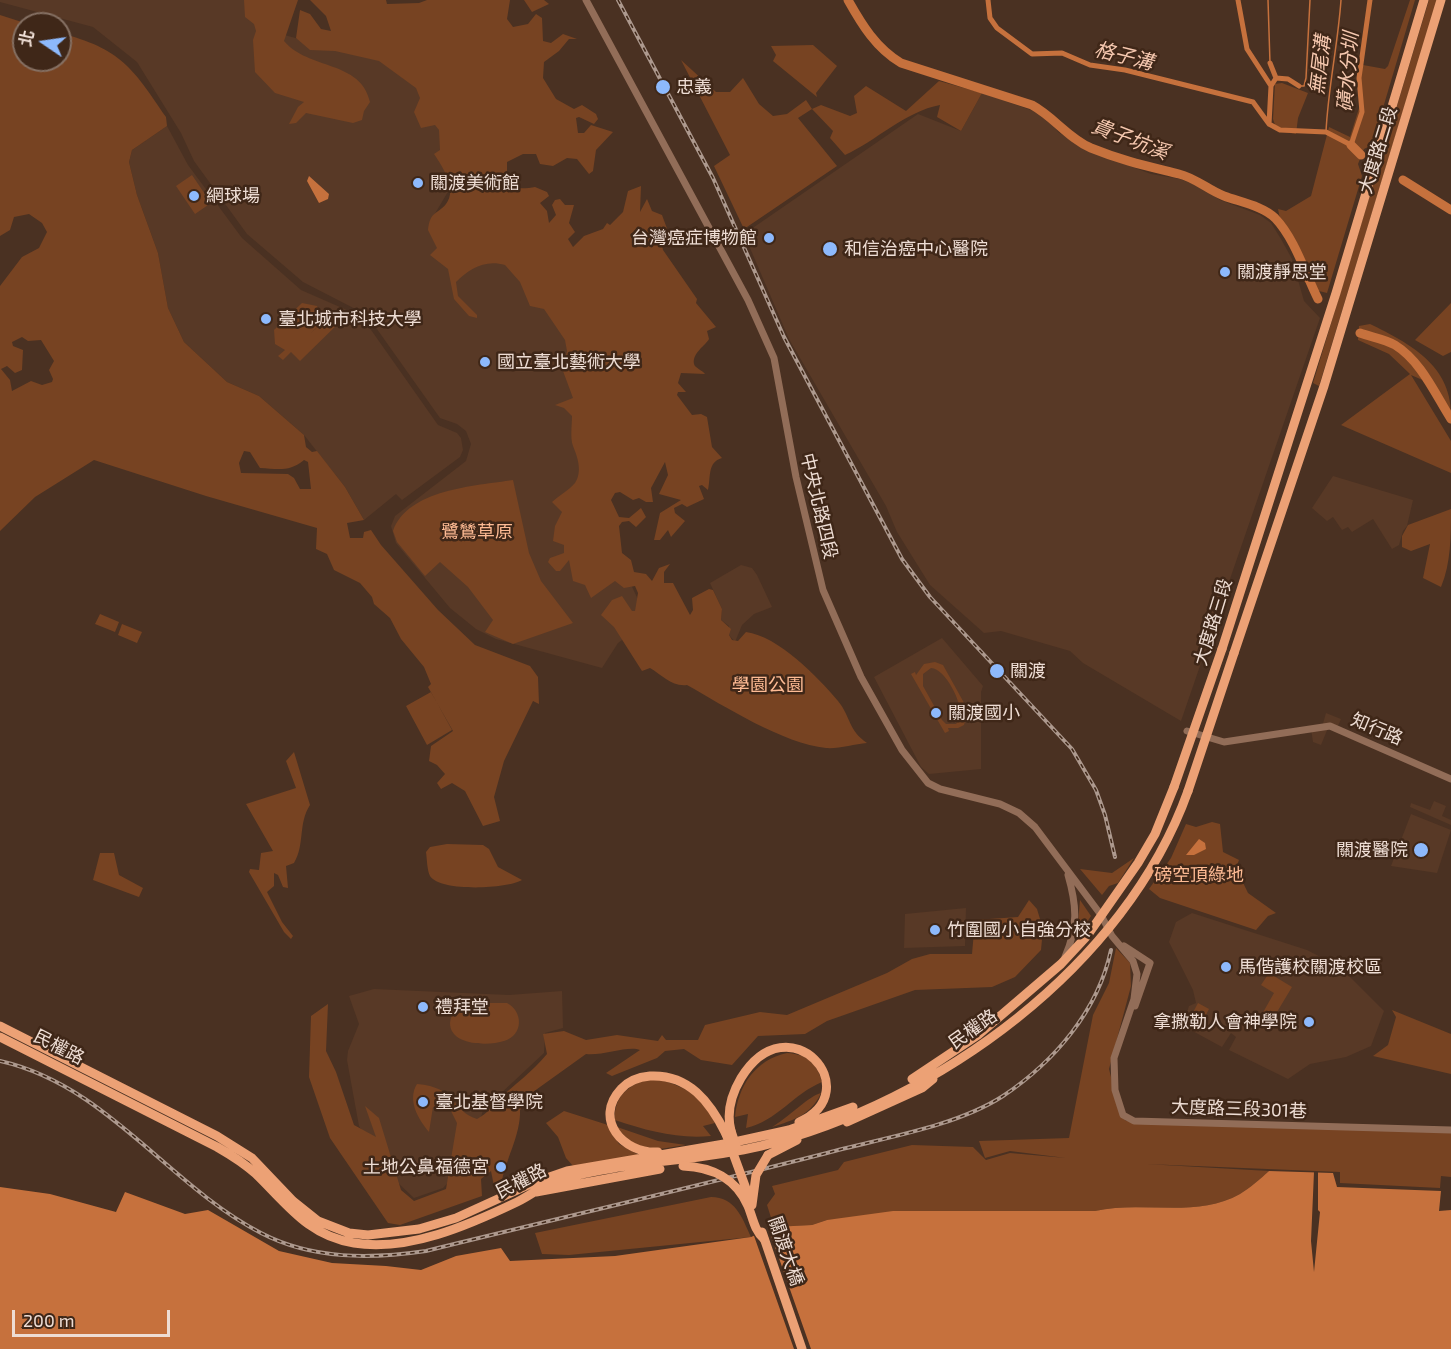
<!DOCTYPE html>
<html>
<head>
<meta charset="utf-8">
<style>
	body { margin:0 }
	#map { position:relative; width:1451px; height:1349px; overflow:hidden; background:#4a3122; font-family:"Exo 2","Noto Sans TC",sans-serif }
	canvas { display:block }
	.north { position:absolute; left:12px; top:12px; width:60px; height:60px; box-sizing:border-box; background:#3f2718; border:2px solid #857063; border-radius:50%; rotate:283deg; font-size:16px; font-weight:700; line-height:24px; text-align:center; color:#eeddd4 }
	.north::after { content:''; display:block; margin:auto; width:21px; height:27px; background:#8db9fc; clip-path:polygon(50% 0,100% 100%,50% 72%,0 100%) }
	.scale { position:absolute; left:12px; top:1310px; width:158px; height:27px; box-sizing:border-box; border:3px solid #eeddd4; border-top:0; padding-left:8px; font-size:18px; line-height:21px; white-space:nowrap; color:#eeddd4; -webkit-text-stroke:4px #3f2718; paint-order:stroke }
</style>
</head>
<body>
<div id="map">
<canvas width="1451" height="1349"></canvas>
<div class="north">北</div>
<div class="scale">200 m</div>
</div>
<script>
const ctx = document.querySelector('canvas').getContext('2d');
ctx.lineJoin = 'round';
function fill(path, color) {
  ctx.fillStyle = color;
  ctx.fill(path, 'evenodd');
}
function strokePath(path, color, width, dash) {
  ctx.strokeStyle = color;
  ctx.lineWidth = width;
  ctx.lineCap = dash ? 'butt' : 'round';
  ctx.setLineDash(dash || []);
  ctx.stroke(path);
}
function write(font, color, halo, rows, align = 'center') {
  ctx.font = font + ' "Exo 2","Noto Sans TC",sans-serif';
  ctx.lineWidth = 5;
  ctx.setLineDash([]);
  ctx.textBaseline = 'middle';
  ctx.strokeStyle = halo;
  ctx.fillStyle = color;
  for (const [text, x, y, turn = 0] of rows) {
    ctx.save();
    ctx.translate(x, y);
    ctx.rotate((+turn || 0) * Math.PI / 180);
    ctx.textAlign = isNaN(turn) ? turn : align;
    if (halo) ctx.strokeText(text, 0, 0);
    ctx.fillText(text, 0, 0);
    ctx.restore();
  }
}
const built = new Path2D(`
	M0 0H286L281 34 324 46 362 48 431 94 450 168 449 190 430 222 501 253 564 328 627 576 648 621 618 643 602 668 496 639 476 629 450 608 396 543 391 526 395 516 466 461 471 444 466 431 457 424 440 418 367 315 303 282 247 234 194 161 181 133 137 62 93 27 0 2Z
	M982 93 1045 115 1058 132 1085 149 1151 174 1180 179 1201 187 1220 200 1260 215 1271 223 1281 239 1292 259 1304 301 1320 318 1181 721 1083 663 1070 651 1001 631 984 633 930 585 897 532 886 506 789 339 744 234 918 114 961 131Z
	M167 126 188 165 242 238 301 290 349 311 369 327 438 425 457 433 461 438 463 450 460 457 402 500 396 494 364 520 345 487 304 435 259 396 227 382 184 342 168 308 158 253 137 195 129 162 132 150Z
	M1333 476 1413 500 1407 526 1403 531 1399 545 1392 549 1373 519 1352 532 1348 527 1342 530 1333 517 1327 521 1312 508Z
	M741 565 752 568 757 575 772 607 754 614 742 625 735 642 729 635V626L721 620 722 609 710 583Z
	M942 638 983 686 981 692V769L929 774 921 767 874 677Z
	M1326 713 1341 719 1338 726 1330 723 1321 745 1313 742 1311 729 1322 727Z
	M1434 801 1446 806 1442 816 1451 820V825L1410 807 1411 803 1430 810Z
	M1411 814 1451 830 1437 873 1391 866Z
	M966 908 965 946 904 948 905 914Z
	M1192 913 1307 950 1340 967 1384 1011 1371 1046 1346 1057 1310 1064 1288 1079 1229 1050 1236 1037 1231 1033 1222 1047 1189 1029 1184 1022 1189 1006 1196 1003 1193 990 1169 942 1176 922Z
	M374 989 509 995 562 991 563 1028 545 1033 544 1053 483 1110 474 1143 462 1168 443 1188 414 1198 381 1167 359 1126 347 1060 348 1051 359 1024 349 996Z`);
const green = new Path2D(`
	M244 0H298L284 41C308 70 361 60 370 102L364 111 362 120 353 123 306 113 296 123 289 124 298 107 304 102 275 93 255 72 253 40 256 31 254 24 245 17Z
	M310 0H386L387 4 419 3 427 0H510L507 19 513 27 528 24 536 14 542 18 543 41 551 43 563 34 577 39H569L559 51 544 62 543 78 556 99 574 109 582 105 596 114 598 119 594 124 579 117 576 118 578 133H584L591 125 613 132 596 150 593 171 589 174 577 159 567 158 553 166 540 164 536 154H523L507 162V171L502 174C503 191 524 189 535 187L547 192 549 196 540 203 547 211 549 223 556 215 552 205 555 200 560 199 565 205H574L569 223 575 232 568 239 573 247 584 236 603 229 607 223 610 225 623 212 628 191 641 186 640 212 647 199 652 211 662 215 669 234 661 240 663 250 697 299 696 303 716 327 707 331 709 339C706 345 692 353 694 364 695 368 702 370 705 374L681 373 678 383 686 392H678L677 395 692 415 701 414 707 417 712 447 722 458C707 462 711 478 708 490L702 485 699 486 704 499 687 507 682 504 674 508 675 513 685 521 671 537 668 530 660 540H654L660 513 681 500 659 494 668 475 665 462 651 488 653 502H646L639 498 633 500 620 492 615 493 611 500 619 517 629 518 641 508 646 517 636 527 629 521 622 522 619 526 622 553 631 560 634 572 646 574 652 581 659 568 670 564 664 572V583H673L690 615 693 610 692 598 709 589 713 590 722 609 721 620 731 629 729 635 732 640 738 641 746 632C778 636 818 677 838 701 851 717 848 730 867 743 854 744 839 749 826 748 784 744 724 706 687 685 672 687 662 675 650 668L642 671 614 627 601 615 612 600 622 596 632 611H635L638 593 635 586 624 588 615 581 591 598 585 585 573 581 569 560 560 571H556L548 562 550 558 564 553V545L553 541 555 526 562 512 552 502C560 495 569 490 575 483 583 471 577 456 573 446 570 438 572 425 572 416L564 408 555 405 573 398 563 371 567 351 565 340 544 309 530 306 520 282 505 265C485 259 469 269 456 282L458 296 477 315V318L469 316 454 299 448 269 430 255 437 248 428 230C430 211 437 215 446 204 458 189 442 166 434 154L440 150 439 130 435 125 421 128 414 112 420 98 416 88 379 61 335 51 310 50 296 38 300 10 310 14 321 29 331 31 326 16Z
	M524 0H544L549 4 532 12Z
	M1410 0H1415L1372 145 1364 149 1358 164 1362 176 1327 293 1315 290 1301 279 1292 239 1280 219 1278 209 1286 211 1311 196 1329 127 1350 137 1360 105 1358 71 1363 65 1385 69 1388 66Z
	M1429 0H1437L1319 386 1313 383Z
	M0 15 28 24H24V60H60V33C121 49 132 67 166 117L167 126 132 150 129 162 137 195 158 253 168 308 184 342 227 382 259 396 304 435 306 447 312 452 317 451 345 487 364 520 347 523 350 538H363L364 532 371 530 381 545 438 610 475 645 530 666 538 677 539 704 533 701 504 761 494 797 500 821 483 826 465 791 452 783 441 789 437 783 445 774 437 765 429 761 431 746 453 731 428 687 431 684 424 667 401 639 390 618 374 604 372 597 360 583 334 570 327 554 316 549 317 528 206 496 94 460 35 497 0 531V286L22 257 39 248 47 232 42 223 29 214 14 217 10 230 0 236ZM22 337 28 341 41 340 54 361 49 370 53 379 52 382 42 385 31 381 12 391 10 380 1 369 7 366 15 373 22 370 23 350 13 346 12 342ZM244 451 250 452 260 468C278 469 290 472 304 460L308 462 311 489H300L294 478 288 474 241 473 239 463Z
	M813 45 837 66 816 93 817 97 773 61 776 55 771 46Z
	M681 60 716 92H730L743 78 759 104 773 116 787 114 806 100 812 109 821 105 850 116 857 113 854 96 866 86 906 111 939 81 982 93 961 131 937 117 940 105C906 111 876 141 845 155L830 138 833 131 812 109 798 118 837 166 744 229 714 166 730 155Z
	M1282 83 1308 93 1298 118 1296 134 1277 131 1273 119 1275 84Z
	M192 175 211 203 195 214 176 186Z
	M302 303 317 306 321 315 328 308 332 312 311 333 336 310 344 318 300 361 291 352 283 360 278 356 285 350 275 344 274 330Z
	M1451 303V352L1443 356 1415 340Z
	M1370 324C1409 343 1451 365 1451 414L1434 385 1411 375 1451 441V473L1341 425 1410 374 1389 354 1358 340 1359 326Z
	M513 480 529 553 541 581 573 623 513 644 485 632 493 620 468 587 440 562 425 576 397 542 393 531C408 489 475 486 513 480Z
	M1451 509C1451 535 1451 564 1441 587L1423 578 1430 544 1411 551 1402 547V536L1408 525Z
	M100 614 119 622 115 632 95 624Z
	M122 624 142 632 137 643 118 635Z
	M935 662 943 665 968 710 964 725 958 728H948L949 731 945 733 911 674 915 672 916 675 924 664ZM931 668C946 669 962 703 961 717L956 724H946L942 720 923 686V674Z
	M431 692 452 730 427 745 406 706Z
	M294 752 310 805C298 823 305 845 294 863L286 866 288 888 283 887 278 875 274 873V886L267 892 282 922 293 936 291 939 284 932 249 872 250 869 259 870 261 853 273 851 246 804 296 788 286 761Z
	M1212 822 1220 824 1223 852 1239 860 1236 868 1248 893 1276 913 1268 916 1256 930 1160 898 1149 889 1171 858 1186 824 1196 827Z
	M447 844 483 845 489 849 498 867 522 880C507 889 440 892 430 876 427 870 427 859 426 852L430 847Z
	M100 853H114L119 875 143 888 139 897 93 880Z
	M1134 858 1118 883 1109 886 1102 895 1080 869 1112 873Z
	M1029 900 1037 909 1043 929 1041 950 1015 977 992 987 915 990 827 1021 805 1034 758 1036 732 1065 701 1060 684 1049 665 1051 657 1058 612 1076 606 1073 640 1050C629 1045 603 1056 586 1054L533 1092 520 1110C521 1135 505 1160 501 1186H494L491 1171 481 1179 482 1196 400 1225 388 1223 330 1138 309 1077 311 1016 328 1004 326 1051 336 1072 354 1125 376 1137 365 1106 379 1118 401 1190 414 1201 446 1189 457 1123 447 1103 433 1107 429 1132C418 1119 407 1100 417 1084 457 1087 451 1111 477 1119 488 1113 489 1109 498 1100 514 1085 532 1072 547 1054L543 1034 564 1031 586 1040 617 1035 658 1041 662 1035 666 1040H698L705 1025 760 1012 787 1015 887 973 912 959 930 954H972L975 920 1018 917Z
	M1080 900 1091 916 1078 936 1077 935Z
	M1116 948 1130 963 1131 986 1109 1069 1120 1113 1126 1121 1451 1132V1177L1441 1176 1440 1188 1340 1183V1172L1146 1164 1269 1171C1260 1179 1250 1188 1240 1194 1196 1219 1142 1200 1095 1211L827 1220 812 1225 774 1227 767 1205 775 1194 772 1186 838 1170 844 1162 912 1145 973 1147 986 1160 1010 1153 1066 1158 1010 1151 985 1158 979 1141 1069 1138 1093 1015 1109 983Z
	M1269 973 1292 987 1271 1022 1261 1016 1274 993 1261 985Z
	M467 1003H507C523 1011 524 1035 504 1041 489 1046 450 1046 450 1023 451 1012 458 1007 467 1003Z
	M1198 1003 1209 1009 1199 1028 1188 1022Z
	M1392 1010 1451 1034V1074L1373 1056 1388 1045 1396 1017Z
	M787 1053C806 1054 817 1063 822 1082 793 1094 777 1121 746 1128L748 1114 735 1117C738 1086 755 1060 787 1053Z
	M654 1078C683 1086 702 1094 715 1123L703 1126 711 1136C677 1139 648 1131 615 1120 613 1095 632 1082 654 1078Z
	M821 1093C811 1115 794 1120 772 1127 785 1120 810 1095 821 1093Z
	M564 1111 608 1125 619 1144 639 1155 573 1166 566 1158 558 1137 546 1123Z
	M617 1127 658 1141 686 1145 660 1149 632 1145Z
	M711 1197C735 1197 742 1217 751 1237L569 1255 542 1254 535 1233Z`);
const water = new Path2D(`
	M309 176 329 194 328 199 319 203 307 181Z
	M1199 839 1205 843 1206 849 1194 855H1186Z
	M1269 1171 1333 1173 1337 1187 1441 1191 1439 1211 1451 1210V1349H0V1187L50 1194 116 1212 125 1192 185 1214 208 1210 279 1251 332 1263 386 1266 421 1270 456 1256 501 1248 510 1261 615 1256 751 1237 774 1227 812 1225 827 1220 893 1211H1095C1142 1200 1196 1219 1240 1194 1250 1188 1260 1179 1269 1171Z`);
const pier = new Path2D(`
	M1314 1172H1318V1210L1320 1212 1314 1272 1311 1241Z
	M768 1227 811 1349H794L753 1233Z`);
const stream = new Path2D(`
	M1268 0 1270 63
	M1299 86H1304L1306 78 1310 0
	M1326 132C1328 88 1338 44 1341 0`);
const canal = new Path2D(`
	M988 0 990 18 997 28 1032 54 1062 53 1090 65 1125 70 1253 102 1269 124
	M1238 0 1247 49 1271 86
	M1270 63 1276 78 1271 86 1269 124 1280 130 1326 132 1351 145 1362 112 1359 78 1370 0
	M1276 78 1288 79 1299 86`);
const river = new Path2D(`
	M848 0C862 25 876 48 901 63L1032 105C1054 117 1068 138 1091 148 1123 161 1147 166 1179 174 1196 178 1208 190 1224 196 1240 202 1263 206 1275 218 1295 239 1305 273 1318 299
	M1351 145 1361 155
	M1403 180 1451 210
	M1360 333C1371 337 1385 339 1395 345 1421 361 1435 394 1451 419`);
const minor = new Path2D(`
	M586 0 748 300 774 358 796 477 823 590 861 677 902 750 928 783 940 789 1000 804 1019 813 1035 827 1101 915 1112 936 1133 961 1137 974 1134 999 1114 1058 1115 1090 1123 1115 1134 1121 1451 1130
	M1187 731 1224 742 1330 726 1451 779
	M1124 946 1150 963
	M1065 957C1078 927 1077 906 1068 875
	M1135 1006 1150 963`);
const major = new Path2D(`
	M1222 649 1336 293 1424 0
	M1234 653 1324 386 1441 0
	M0 1026 217 1136 252 1158 293 1201 318 1221 349 1233 368 1235 419 1229 456 1218 535 1182 567 1171 730 1143 789 1130 853 1107
	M0 1037 217 1147C231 1155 244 1163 256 1174 287 1204 308 1236 354 1243 408 1252 469 1225 517 1202 531 1195 543 1185 558 1180 624 1161 694 1162 761 1146 938 1102 1125 967 1188 791
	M912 1079 978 1035 1061 964 1087 936 1138 863 1155 834 1174 787
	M847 1122 922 1088 933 1079
	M731 1131C726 1112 731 1095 741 1078 789 1000 869 1091 799 1122
	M658 1152C623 1154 593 1119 621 1089 629 1080 639 1077 650 1076 689 1074 710 1102 726 1134
	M768 1155 797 1140
	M536 1192 660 1169
	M762 1232 802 1349`);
const rail = new Path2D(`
	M618 0 713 178 784 337 902 559 930 597 1072 749 1096 790 1105 815 1115 857
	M0 1061C107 1085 168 1185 261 1233 313 1260 371 1259 426 1251 560 1218 694 1187 827 1153 882 1138 955 1127 1003 1096 1054 1062 1098 1011 1111 950`);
const majorBridge = new Path2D(`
	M1174 787 1222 649
	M1188 791 1234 653
	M731 1131 736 1146
	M726 1134 752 1205
	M683 1166C711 1167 736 1178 748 1206 753 1218 754 1230 764 1239
	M752 1205 756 1175 768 1155`);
const markers = [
	[663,87,8,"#8db9fc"],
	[418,183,6,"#8db9fc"],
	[194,196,6,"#8db9fc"],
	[769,238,6,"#8db9fc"],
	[830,249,8,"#8db9fc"],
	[1225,272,6,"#8db9fc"],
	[266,319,6,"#8db9fc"],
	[485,362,6,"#8db9fc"],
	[997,671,8,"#8db9fc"],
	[936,713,6,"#8db9fc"],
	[1421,850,8,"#8db9fc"],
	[935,930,6,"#8db9fc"],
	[1226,967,6,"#8db9fc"],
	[423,1007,6,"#8db9fc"],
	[1309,1022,6,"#8db9fc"],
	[423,1102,6,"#8db9fc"],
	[501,1167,6,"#8db9fc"]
];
const poiNames = [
	["忠義",676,87],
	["關渡美術館",430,183],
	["網球場",206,196],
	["台灣癌症博物館",757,238,"right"],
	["和信治癌中心醫院",844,249],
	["關渡靜思堂",1237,272],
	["臺北城市科技大學",278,319],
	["國立臺北藝術大學",497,362],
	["關渡",1010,671],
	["關渡國小",948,713],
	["關渡醫院",1408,850,"right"],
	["竹圍國小自強分校",947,930],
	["馬偕護校關渡校區",1238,967],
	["禮拜堂",435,1007],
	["拿撒勒人會神學院",1297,1022,"right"],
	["臺北基督學院",435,1102],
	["土地公鼻福德宮",489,1167,"right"]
];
const streetNames = [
	["大度路二段",1378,150,-73],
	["中央北路四段",819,506,77],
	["大度路三段",1213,622,-73],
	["知行路",1377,729,23],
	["民權路",973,1029,-35],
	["民權路",59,1047,27],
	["大度路三段301巷",1239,1109,2],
	["民權路",521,1181,-27],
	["關渡大橋",786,1251,71]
];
const parkNames = [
	["鷺鷥草原",477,532],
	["學園公園",768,685],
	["磅空頂綠地",1199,875]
];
const waterNames = [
	["格子溝",1124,56,14],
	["無尾溝",1320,65,-83],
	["磺水分圳",1348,72,-85],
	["貴子坑溪",1130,139,21]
];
fill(built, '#583926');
fill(green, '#774322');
fill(water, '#c6713d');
fill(pier, '#4a3122');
strokePath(stream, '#c6713d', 1.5);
strokePath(canal, '#c6713d', 5);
strokePath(river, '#c6713d', 9);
strokePath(minor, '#926d58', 7);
strokePath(major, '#eca175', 9);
strokePath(rail, '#ad998e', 4);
strokePath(rail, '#3f2718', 1.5, [4.5]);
strokePath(majorBridge, '#eca175', 9);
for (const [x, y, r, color] of markers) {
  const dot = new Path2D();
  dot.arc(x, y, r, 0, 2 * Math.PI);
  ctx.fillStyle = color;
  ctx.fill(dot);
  strokePath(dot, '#3f2718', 2);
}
write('18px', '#eeddd4', '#3f2718', poiNames, 'left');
write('18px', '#eeddd4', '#3f2718', streetNames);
write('18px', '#febb94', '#3f2718', parkNames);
write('italic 20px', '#f6c8af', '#3f2718', waterNames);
</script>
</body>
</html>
